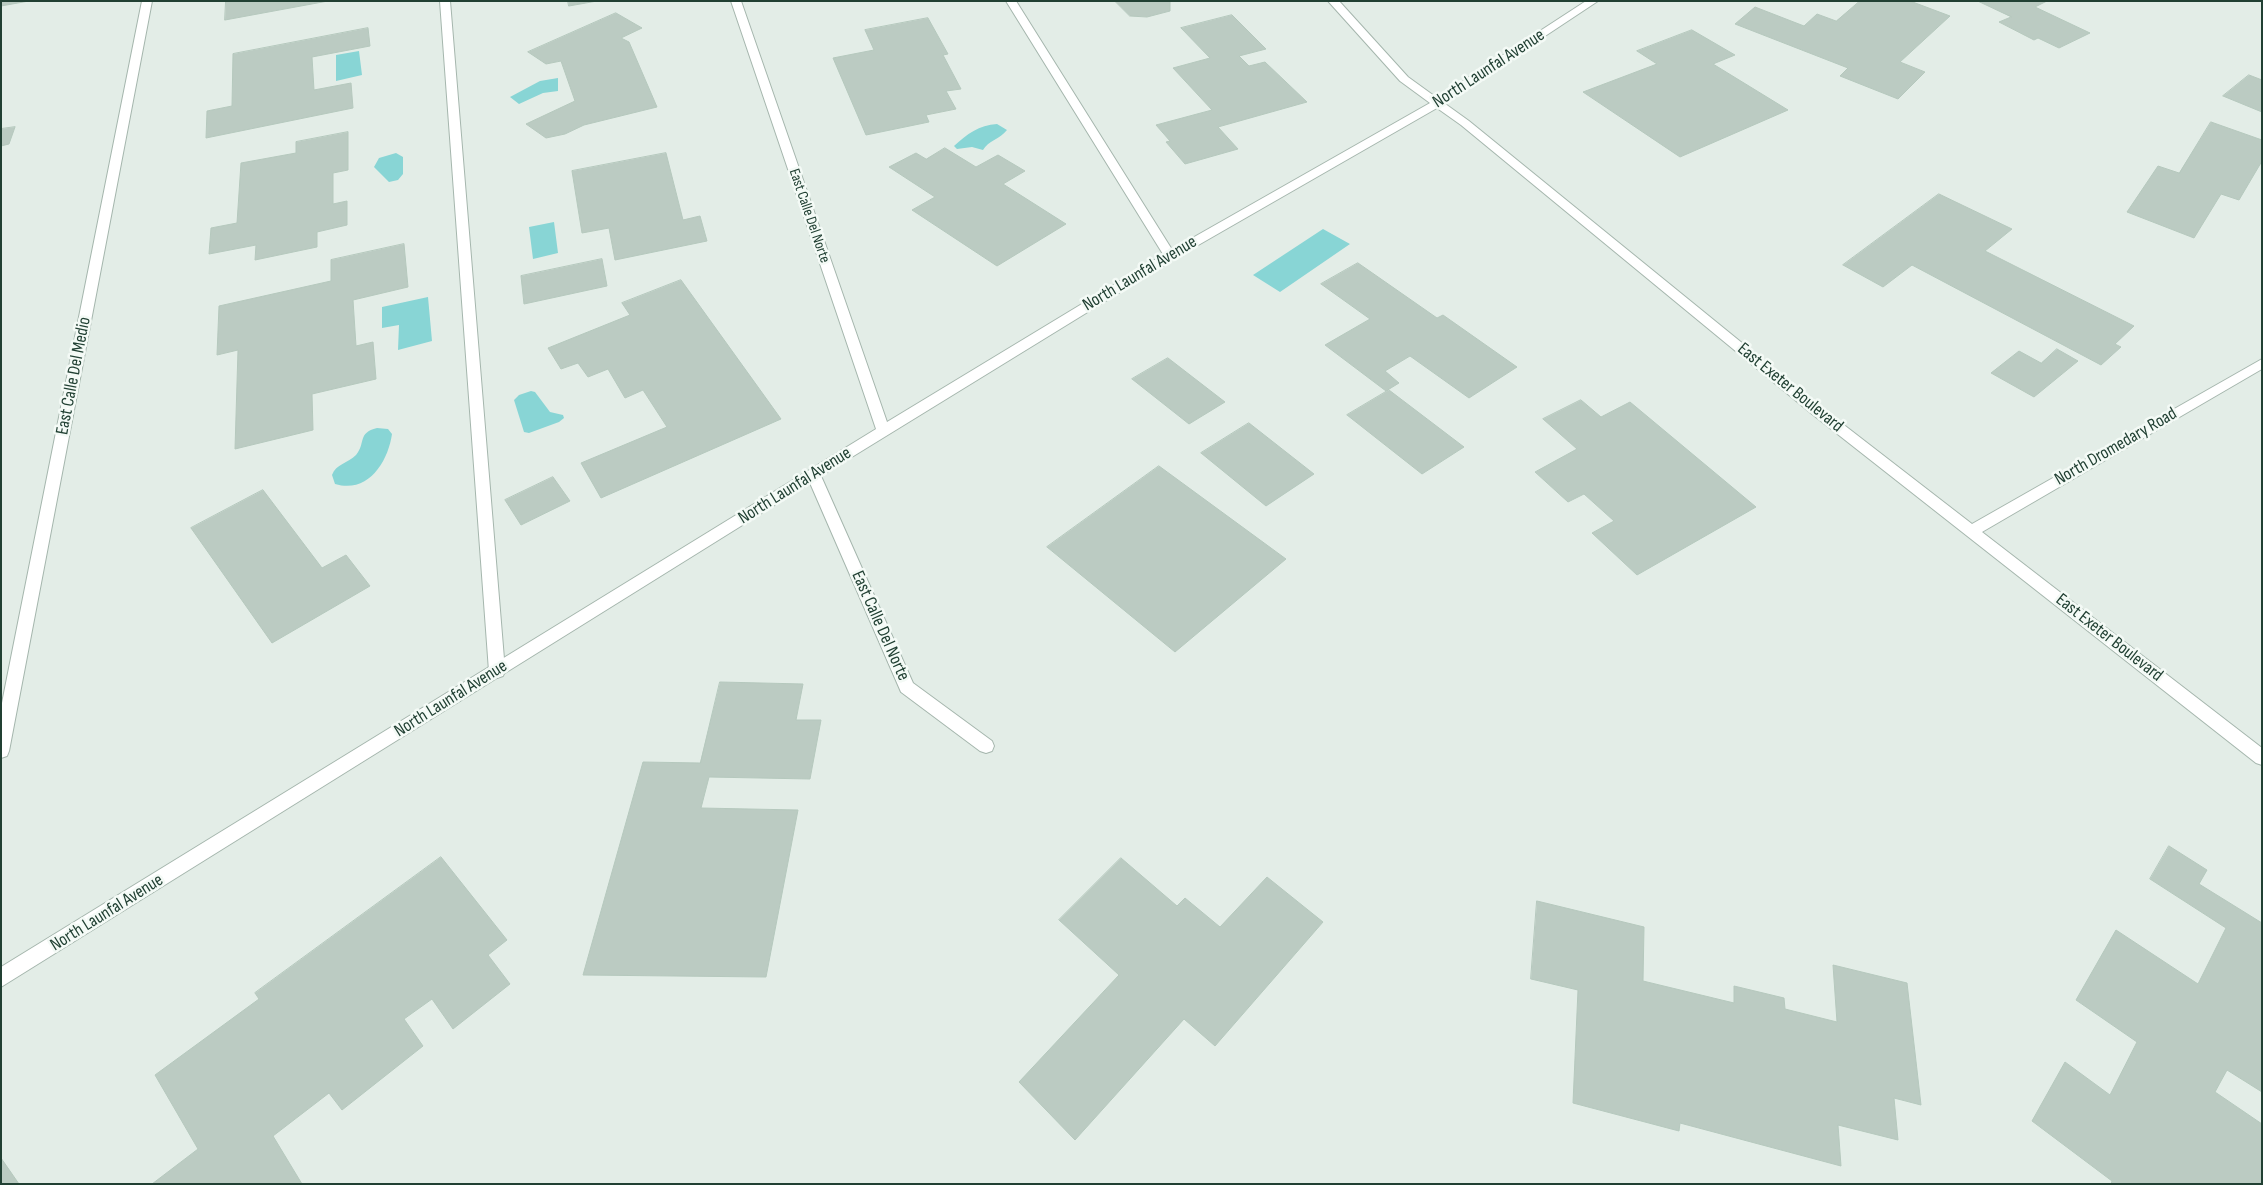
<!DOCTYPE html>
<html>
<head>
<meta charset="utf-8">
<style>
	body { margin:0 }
	#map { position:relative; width:2263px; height:1185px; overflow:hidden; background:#e3ede7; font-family:"Sofia Sans Condensed",sans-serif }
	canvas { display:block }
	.frame { position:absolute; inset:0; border:2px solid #214033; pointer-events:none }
</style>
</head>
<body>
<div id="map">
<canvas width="2263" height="1185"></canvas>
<div class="frame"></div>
</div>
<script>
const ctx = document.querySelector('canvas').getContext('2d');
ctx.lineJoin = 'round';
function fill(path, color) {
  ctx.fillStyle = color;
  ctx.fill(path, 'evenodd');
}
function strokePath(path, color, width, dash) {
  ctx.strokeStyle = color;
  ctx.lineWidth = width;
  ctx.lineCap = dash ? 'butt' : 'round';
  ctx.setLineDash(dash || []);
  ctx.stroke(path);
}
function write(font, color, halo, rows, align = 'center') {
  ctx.font = font + ' "Sofia Sans Condensed",sans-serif';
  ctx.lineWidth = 5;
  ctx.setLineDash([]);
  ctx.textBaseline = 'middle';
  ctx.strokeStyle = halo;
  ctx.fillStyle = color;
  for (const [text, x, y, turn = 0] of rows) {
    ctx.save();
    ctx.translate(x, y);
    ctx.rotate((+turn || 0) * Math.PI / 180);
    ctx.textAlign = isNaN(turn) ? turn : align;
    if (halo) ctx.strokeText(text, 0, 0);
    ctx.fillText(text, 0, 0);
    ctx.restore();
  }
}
const water = new Path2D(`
	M359 51 362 75 336 81V55Z
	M558 78V91L543 93 519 104 510 97 540 81Z
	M997 124 1007 130C1000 139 988 141 983 150L972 147 957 149 954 146C967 134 979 125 997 124Z
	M396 153 403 157V174L398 180 389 182 374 167 379 158Z
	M554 222 558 253 533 259 529 227Z
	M1323 229 1350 244 1280 292 1253 275Z
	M428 297 432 341 398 350 399 325 382 328V307Z
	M531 391 535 392 550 412 563 415 564 418 559 422 529 433 524 432 514 400 519 395Z
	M377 428 388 429 392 434C388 462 368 494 335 484L332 475C336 464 348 463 356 455 366 443 357 433 377 428Z`);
const building = new Path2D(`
	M1 1H29L1 6Z
	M226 1H328L225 20Z
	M568 1H597L569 6Z
	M1115 1H1170V11L1147 17 1130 16Z
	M1860 1H1910L1950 16 1900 62 1925 72 1898 99 1840 76 1848 68 1735 24 1755 7 1804 26 1817 14 1836 21Z
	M1978 1H2047L2035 7 2090 33 2059 48 2038 38 2034 40 1999 22 2011 17Z
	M616 13 642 28 621 38 629 42 657 107 584 125 565 134 546 138 526 124 575 101 561 61 546 64 528 52Z
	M1232 15 1266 49 1239 56 1249 66 1265 62 1307 102 1218 127 1238 149 1185 164 1166 142 1170 141 1156 125 1212 110 1173 68 1210 58 1181 28Z
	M928 18 948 54 943 55 961 89 946 91 956 109 926 115 929 122 866 135 833 58 874 50 865 30Z
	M368 28 370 46 312 57 314 90 351 83 353 108 206 138 207 111 232 106 233 54Z
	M1692 30 1735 55 1713 64 1788 110 1680 157 1583 92 1657 64 1637 51Z
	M2249 75 2262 80V112L2223 96Z
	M2211 122 2262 140V161L2239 200 2221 194 2194 238 2127 212 2158 166 2179 173Z
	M15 127 9 144 1 146V129Z
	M348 132V170L333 173V204L347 201V225L317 232V247L255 260 256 245 209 254 211 228 237 223 241 163 296 153V142Z
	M945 148 976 167 998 155 1025 171 1003 184 1066 224 997 266 912 210 935 197 889 167 916 153 926 159Z
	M666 153 683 220 700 216 707 241 615 260 609 228 582 233 572 171Z
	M1939 194 2012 229 1985 251 2134 326 2115 344 2121 347 2101 365 1912 265 1883 287 1843 265Z
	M404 244 408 287 353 300 356 346 373 342 376 379 312 394 313 430 235 449 238 350 217 355 219 306 331 281V260Z
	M602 259 607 286 524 304 521 276Z
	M1358 263 1437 318 1443 315 1517 367 1469 398 1410 356 1385 371 1399 383 1386 391 1325 345 1370 319 1321 284Z
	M681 280 781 419 601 498 581 463 667 427 643 390 625 398 608 369 588 377 578 363 561 369 548 348 630 315 622 303Z
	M2057 349 2078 361 2034 397 1991 373 2019 351 2041 363Z
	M1168 358 1225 402 1189 424 1132 379Z
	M1389 390 1464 447 1422 474 1347 415Z
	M1581 400 1601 417 1630 402 1756 507 1637 575 1592 533 1614 521 1584 494 1568 502 1535 472 1577 449 1543 419Z
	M1249 423 1314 474 1266 506 1201 453Z
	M1159 466 1286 559 1175 652 1047 547Z
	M553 477 570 501 521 525 505 500Z
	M263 490 322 568 346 555 370 586 272 643 191 528Z
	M720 682 803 684 796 720H821L810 779 709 777 701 808 798 810 766 977 583 975 643 762 700 763Z
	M2169 846 2207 870 2199 884 2262 923V1092L2227 1070 2215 1092 2262 1124V1184H2111L2112 1181 2032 1121 2065 1062 2110 1095 2137 1042 2076 1000 2116 930 2198 984 2226 928 2150 879Z
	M441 857 507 940 488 955 510 984 453 1029 432 999 404 1019 423 1046 342 1110 329 1093 273 1136 302 1184H152L198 1149 155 1075 259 999 255 993Z
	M1121 858 1177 906 1185 898 1220 927 1267 877 1323 922 1215 1046 1184 1019 1075 1140 1019 1082 1119 975 1059 920Z
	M1537 901 1644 927 1643 981 1734 1003V986L1784 998 1785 1009 1837 1022 1833 965 1907 983 1921 1105 1894 1098 1898 1140 1838 1125 1841 1166 1680 1123 1679 1131 1573 1103 1578 990 1531 979Z
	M1 1158 19 1184H1Z`);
const service = new Path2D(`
	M440 1H450L505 671 503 676 497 678 491 676 489 671Z
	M1006 1H1016L1176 256 1174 259H1166Z`);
const minor = new Path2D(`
	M142 1H152L9 751 7 756 1 758V708Z
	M731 1H741L887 422 1166 253 1430 103 1400 81 1328 1H1339L1408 77 1437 98 1586 1H1598L1444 103 1469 121 1822 408 1972 524 2262 359V369L1982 532 2262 748V765L2256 763 1812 414 1461 125 1437 108 1174 259 821 476 913 683 992 741 994 746 992 751 986 753 980 751 901 692 810 483 1 987V967L876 429Z`);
const farStreetnames = [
	["East Calle Del Norte",809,216,71]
];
const streetNames = [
	["North Launfal Avenue",1489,69,-33],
	["North Launfal Avenue",1140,274,-31],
	["East Calle Del Medio",74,376,-79],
	["East Exeter Boulevard",1790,388,39],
	["North Dromedary Road",2116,447,-30],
	["North Launfal Avenue",795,486,-32],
	["East Calle Del Norte",880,626,66],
	["East Exeter Boulevard",2109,638,38],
	["North Launfal Avenue",451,699,-32],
	["North Launfal Avenue",107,913,-32]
];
fill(water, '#88d5d5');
fill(building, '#bbcbc2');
strokePath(building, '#b5c8bd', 1);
strokePath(service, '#a5b6ad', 2);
strokePath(minor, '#a5b6ad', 2);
fill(service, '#fff');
fill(minor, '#fff');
write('15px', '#214033', '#f4faf6', farStreetnames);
write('18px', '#214033', '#f4faf6', streetNames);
</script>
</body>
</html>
